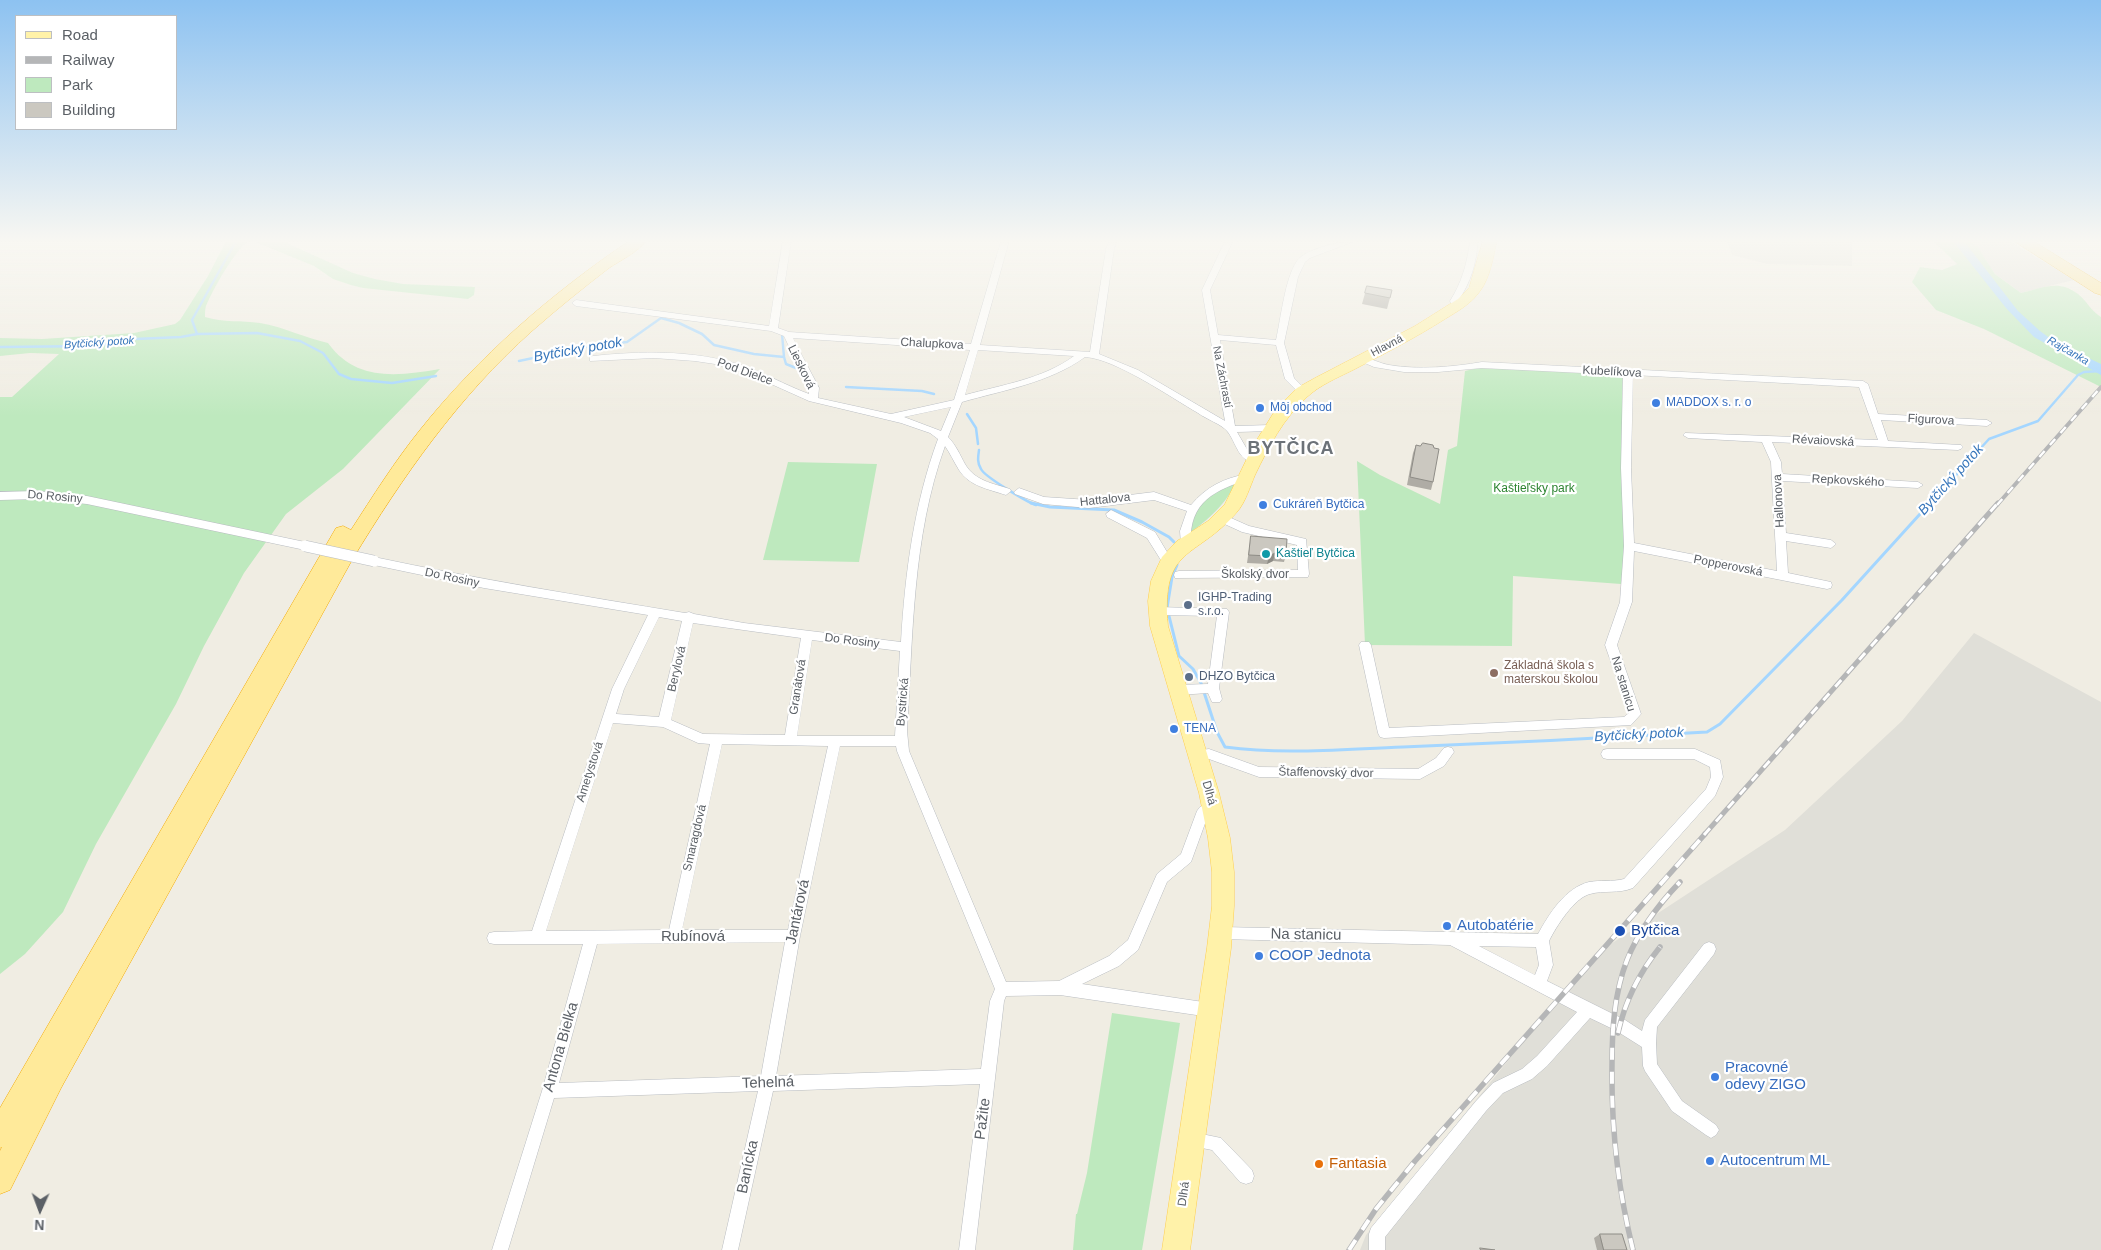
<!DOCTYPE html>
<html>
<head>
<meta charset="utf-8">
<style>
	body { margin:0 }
	#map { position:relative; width:2101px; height:1250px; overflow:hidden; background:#f0ede3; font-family:Helvetica,sans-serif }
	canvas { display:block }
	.legend { position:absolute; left:15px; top:15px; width:162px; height:115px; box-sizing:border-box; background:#fff; border:1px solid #bdbfc2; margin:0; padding:6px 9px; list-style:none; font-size:15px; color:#5b6066 }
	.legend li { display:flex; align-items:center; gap:10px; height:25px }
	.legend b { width:25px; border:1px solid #bdbfc2 }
	.north { position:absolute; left:15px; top:1185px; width:50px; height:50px; -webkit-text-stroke:4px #fff; paint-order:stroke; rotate:182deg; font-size:14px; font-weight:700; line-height:20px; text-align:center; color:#5b6066 }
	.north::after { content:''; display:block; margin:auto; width:18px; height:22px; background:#5b6066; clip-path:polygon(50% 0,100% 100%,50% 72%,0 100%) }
</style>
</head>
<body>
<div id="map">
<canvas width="2101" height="1250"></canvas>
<ul class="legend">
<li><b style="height:6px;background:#fff2a9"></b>Road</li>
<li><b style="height:6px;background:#b5b6b7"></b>Railway</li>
<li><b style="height:14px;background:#bee9be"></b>Park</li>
<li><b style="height:14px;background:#cbc8c0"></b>Building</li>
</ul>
<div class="north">N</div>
</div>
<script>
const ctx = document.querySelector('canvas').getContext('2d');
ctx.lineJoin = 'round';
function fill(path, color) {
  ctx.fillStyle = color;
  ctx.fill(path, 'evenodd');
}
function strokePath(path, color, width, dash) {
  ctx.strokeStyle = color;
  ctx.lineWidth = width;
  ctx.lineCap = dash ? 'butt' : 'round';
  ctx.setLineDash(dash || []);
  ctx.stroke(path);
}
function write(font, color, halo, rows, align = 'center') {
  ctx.font = font + ' Helvetica,sans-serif';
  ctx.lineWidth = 4.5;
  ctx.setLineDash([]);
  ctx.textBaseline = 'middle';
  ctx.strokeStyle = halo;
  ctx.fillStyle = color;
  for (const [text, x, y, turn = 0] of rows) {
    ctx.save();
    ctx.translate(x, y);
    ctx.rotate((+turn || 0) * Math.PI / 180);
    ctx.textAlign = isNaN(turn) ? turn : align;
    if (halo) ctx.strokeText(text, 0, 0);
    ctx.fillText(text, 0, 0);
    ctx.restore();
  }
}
const industrial = new Path2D(`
	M1727 241H1852V266L1767 264 1732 255Z
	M1969 241H2010L2074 280 2021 293 1995 274 1977 247Z
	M1974 633 2101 702V1250H1360L1366 1235 1594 955 1785 830 1902 721Z`);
const green = new Path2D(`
	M226 241H249C236 248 212 291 206 306 205 309 205 314 205 317 224 323 241 320 260 323 284 327 305 338 328 343 356 382 398 376 440 369L343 469 286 514 244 573 204 646 176 704 96 844 63 912 25 954 0 974V397H12L59 354 30 353 0 356V338L42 339 134 333 175 324 180 320 208 276Z
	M253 241H288L289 244 353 273 375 279 403 284 475 287 474 295 468 299 363 288 351 285 333 279 314 266Z
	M1933 241H1969L1977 246 1995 274 2021 293C2042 288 2059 279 2078 294 2087 301 2091 311 2101 317V387L1984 329 1936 310 1912 282 1920 267 1942 270 1957 264Z
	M1478 368 1618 373 1624 377 1625 545 1621 584 1513 576 1512 646 1365 645 1357 461 1380 475 1440 504 1448 450 1457 446 1465 371Z
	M788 462 877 464 859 562 763 560Z
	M1236 482C1225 506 1208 519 1188 535L1191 513 1208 496Z
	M1112 1013 1180 1023 1175 1055 1142 1250H1073L1076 1214H1077L1087 1173Z`);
const water = new Path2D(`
	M1953 241H1963L1967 245 2018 311 2040 331 2055 342 2101 364V375L2034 337 2006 308Z`);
const streamFar1 = new Path2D(`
	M197 334 192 320 236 241
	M782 334 784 357
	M0 347 94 346 135 339 181 337 197 334 257 333 300 341 323 353 339 374 351 379 392 383 436 376
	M519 361 585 347 627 342 661 318 679 323 702 334 714 345 754 354 784 357 786 364 796 368
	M846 387 922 391 934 394
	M967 414 976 428 978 444
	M979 450C978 457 977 463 981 469 985 477 1027 502 1036 505
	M1929 505 1989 439 2038 421 2078 375 2084 372 2101 371`);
const stream = new Path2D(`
	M1031 503 1050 507 1114 510 1142 522 1169 537 1174 542
	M1177 565 1172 577 1167 608 1179 656 1193 669 1201 683 1217 732 1225 747C1284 755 1344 749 1403 747 1505 743 1606 738 1707 732L1720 724 1842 600 1930 503`);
const minor = new Path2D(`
	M783 241H791L778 328 789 332 971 344 1001 241H1009L980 345 1090 352 1106 249 1109 241H1117L1114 249 1099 354 1138 370 1225 421 1202 290 1225 241H1233L1210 290 1218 335 1276 340C1281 318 1285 278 1297 261 1305 249 1341 241 1355 241L1310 258 1305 262 1298 277 1284 343 1294 378 1306 390V394H1300L1285 379 1276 345 1220 340 1235 426 1271 425 1276 428 1271 431 1237 432 1248 451 1259 459 1258 461C1239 466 1236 441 1227 431 1221 424 1206 419 1198 413 1170 397 1116 359 1085 357 1049 383 1004 390 962 402L948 437C956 445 960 455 965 464 975 481 992 483 1010 489L1011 491 1006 495C988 489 969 486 959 470 954 462 950 453 945 446 912 537 913 636 907 731L909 751 1006 982 1059 981 1109 956 1128 940 1157 874 1181 854 1197 811 1200 807 1213 801 1217 803 1219 807 1217 811 1207 818 1191 862 1167 882 1138 950 1119 966 1082 984 1210 1003 1215 1005 1217 1010 1215 1015 1210 1017 1060 995 1006 996 1004 1001 975 1250H959L980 1084 773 1091 738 1250H722L758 1091 554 1098 508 1250H492L542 1091 583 944H494L489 943 487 938 489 933 494 932 532 931 612 689 648 615 484 588 374 565 369 561 374 557C477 579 582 596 685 613L689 612 694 614 744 623 901 642C905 573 914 504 938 439L930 433 901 423 809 401 751 375 715 364 695 361 654 358 590 361V357L593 356C641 351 691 350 738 364 763 372 785 385 809 394V388L784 336 771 331 576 306 572 303 576 300 769 326ZM793 338 970 350 954 400 891 414 818 398 819 388ZM978 350 1074 356C1043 379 1001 385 965 395ZM951 407 941 431 904 417ZM659 617 682 621 659 717 616 714 624 689ZM693 623 801 638 785 735 703 734 671 720ZM812 640 900 651 895 736H797ZM613 723 663 727 698 743 710 744 669 930 546 931ZM722 744 828 746 788 930H682ZM840 746H896L897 751 995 989 990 1001 981 1069 776 1076 800 936ZM785 942 761 1076 559 1083 597 944Z
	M1470 241H1478C1476 264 1471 282 1458 301L1460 307 1456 310 1453 309 1450 301C1462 282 1467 264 1470 241Z
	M1363 356C1372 359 1379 363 1389 365 1419 370 1452 367 1482 362L1863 381 1868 384 1878 414 1987 420 1992 423 1987 426 1881 420 1888 441 1961 445 1963 447 1961 449 1958 450 1772 442 1781 462 1782 474 1918 482 1923 485 1918 488 1782 481 1786 533 1831 540 1836 544 1831 548 1786 541 1788 573 1831 582 1832 585 1831 588 1827 589 1634 551 1632 602 1617 645 1641 714 1631 725 1384 738 1380 737 1378 733 1359 645 1361 642H1369L1371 645 1389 728 1624 717 1629 713 1605 645 1620 602 1624 546 1621 468 1623 375 1482 368 1438 372H1404L1374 367 1360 361V357ZM1633 375 1859 387 1878 440 1685 433 1683 435 1688 438 1762 442 1771 462 1777 571 1634 543 1631 468Z
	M1247 474 1252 477 1251 479C1216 489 1188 502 1191 544L1186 548 1181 544 1180 531 1187 511 1154 500 1089 508 1043 504 1015 494 1014 492 1019 488 1044 497 1089 500 1154 492 1191 505C1206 487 1224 478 1247 474Z
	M37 491 87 496 305 542 310 546 305 550 87 504 37 499 0 500V492Z
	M1111 510 1155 532 1173 562 1172 565H1164L1147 538 1107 517 1106 514Z
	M1222 514 1249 526 1306 539 1309 574 1308 577 1175 578 1174 575 1175 572 1179 571 1298 570 1297 545 1242 532 1218 521 1217 518 1218 515Z
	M1157 607 1227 609 1229 612 1219 688 1222 699 1220 702H1212L1208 693 1178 695 1174 693 1172 690 1174 687 1178 685 1208 684 1217 616 1157 615 1151 611Z
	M1448 747 1452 748 1454 752 1444 766 1420 779 1259 777 1209 759H1194L1192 755 1194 751 1209 749 1259 767 1418 769 1436 758 1444 748Z
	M1607 749H1695L1720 760 1723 777 1715 796 1633 888C1618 894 1604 890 1590 894 1574 898 1556 927 1549 941L1553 965 1547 981 1625 1020 1642 1031 1645 1020 1704 944 1709 942 1714 944 1716 949 1714 954 1657 1027 1656 1043 1657 1064 1682 1101 1716 1125 1719 1130 1716 1135 1711 1138 1706 1135 1672 1111 1645 1071 1643 1066 1642 1047 1615 1030 1590 1018 1547 1066 1532 1079 1503 1093 1486 1111 1385 1237V1250H1369V1234L1371 1228 1476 1101 1493 1083 1522 1069 1537 1056 1577 1012 1450 945 1221 939 1216 938 1214 933 1216 928 1221 927 1538 934C1549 914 1565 888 1589 882 1600 880 1612 882 1624 879L1706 789 1711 777 1710 767 1694 759H1607L1603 758 1601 754 1603 750ZM1479 946 1536 947 1539 965 1535 975Z
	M1192 1132 1221 1138 1252 1170 1254 1176 1252 1182 1246 1184 1240 1182 1212 1150 1187 1145 1184 1140 1187 1135Z`);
const primary = new Path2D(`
	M1483 241H1497C1493 257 1490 278 1480 291 1471 304 1458 311 1445 319 1415 338 1384 354 1353 370 1337 378 1320 385 1307 397 1283 419 1269 446 1255 475 1250 487 1245 503 1237 512 1195 561 1161 544 1168 626L1219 793 1230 838 1234 872V906L1231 948 1190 1250H1162L1207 948 1212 906V872L1208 838 1199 793 1150 626 1148 601 1151 581 1162 557 1177 541 1208 521 1225 504 1253 446 1276 409 1297 388 1315 378 1415 326 1458 299 1469 288Z`);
const trunk = new Path2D(`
	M629 241H646C638 252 621 260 609 268 583 288 557 309 532 331 458 397 403 476 352 560L61 1088 10 1190 0 1194V1151L2 1147 0 1148V1108L336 528 343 526 351 530C373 496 395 461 420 430 479 356 551 294 629 241Z`);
const motorway = new Path2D(`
	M2014 241H2033L2101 283V295L2095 293Z`);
const railFar2 = new Path2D(`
	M1997 505 2101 387`);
const railFar1 = new Path2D(`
	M1704 835 1998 503`);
const rail = new Path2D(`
	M1618 1033C1625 1001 1639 973 1660 947
	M1349 1250 1376 1209 1415 1161 1705 834
	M1633 1250C1618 1189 1611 1128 1612 1065 1612 1030 1614 994 1627 960 1639 930 1658 905 1680 882`);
const minorBridge = new Path2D(`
	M305 546 374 561`);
const wall = new Path2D(`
	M1367 286 1392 290 1387 309 1362 304Z
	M1416 445 1420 446 1433 482 1431 490 1407 485 1413 453Z
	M1251 536 1286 554 1284 562 1273 561 1267 564 1247 563Z
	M1600 1234 1627 1250H1597L1594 1238Z`);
const shadedWall = new Path2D(`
	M1275 553 1273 561 1267 564 1269 556Z`);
const building = new Path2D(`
	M1367 286 1392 290 1390 298 1365 293Z
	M1423 443 1433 445 1434 448 1439 449 1433 482 1410 477 1416 445 1420 446Z
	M1251 536 1287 539 1286 554 1275 553 1269 556 1249 555Z
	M1600 1234H1622L1627 1250H1604Z
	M1480 1248 1495 1250H1481Z`);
const markers = [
	[1656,403,5,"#3f7fe0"],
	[1260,408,5,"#3f7fe0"],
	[1263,505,5,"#3f7fe0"],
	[1266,554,5,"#0f9aa8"],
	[1188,605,5,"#5c6f8a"],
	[1494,673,5,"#8d6e63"],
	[1189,677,5,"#5c6f8a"],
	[1174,729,5,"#3f7fe0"],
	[1447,926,5,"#3f7fe0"],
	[1620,931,6,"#1a4fb4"],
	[1259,956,5,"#3f7fe0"],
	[1715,1077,5,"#3f7fe0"],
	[1710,1161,5,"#3f7fe0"],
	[1319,1164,5,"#e8710a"]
];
const farWaternames = [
	["Bytčický potok",99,343,-4],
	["Rajčanka",2068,351,30]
];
const farStreetnames = [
	["Hlavná",1387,346,-28],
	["Na Záchrastí",1222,377,79]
];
const streetNames = [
	["Chalupkova",932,344,3],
	["Liesková",801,367,64],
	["Pod Dielce",745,372,20],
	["Kubelíkova",1612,372,3],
	["Figurova",1931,420,3],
	["Révaiovská",1823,441,3],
	["Repkovského",1848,481,3],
	["Do Rosiny",55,497,5],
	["Hattalova",1105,500,-6],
	["Hallonova",1779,501,-93],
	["Popperovská",1728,566,11],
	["Školský dvor",1255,575],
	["Do Rosiny",452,578,12],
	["Do Rosiny",852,641,7],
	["Berylová",677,669,-77],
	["Na stanicu",1623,684,73],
	["Granátová",798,687,-81],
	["Bystrická",903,702,-85],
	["Ametystová",590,772,-72],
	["Štaffenovský dvor",1326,773,1],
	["Dlhá",1209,793,75],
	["Smaragdová",695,838,-77],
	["Dlhá",1184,1194,-82]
];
const shopNames = [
	["MADDOX s. r. o",1666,403],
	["Môj obchod",1270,408],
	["Cukráreň Bytčica",1273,505],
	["TENA",1184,729]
];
const parkNames = [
	["Kaštieľsky park",1534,489]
];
const cultureNames = [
	["Kaštieľ Bytčica",1276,554]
];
const serviceNames = [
	["IGHP-Trading",1198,598],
	["s.r.o.",1198,612],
	["DHZO Bytčica",1199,677]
];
const educationNames = [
	["Základná škola s",1504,666],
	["materskou školou",1504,680]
];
const waterNames = [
	["Bytčický potok",578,350,-10],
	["Bytčický potok",1951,480,-48],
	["Bytčický potok",1639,735,-3]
];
const nearStreetnames = [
	["Jantárová",798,912,-78],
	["Na stanicu",1306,935,1],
	["Rubínová",693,937],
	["Antona Bielka",561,1047,-74],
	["Tehelná",768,1083,-2],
	["Pažite",983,1119,-83],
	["Banícka",748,1167,-78]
];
const nearShopnames = [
	["Autobatérie",1457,926],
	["COOP Jednota",1269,956],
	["Pracovné",1725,1068],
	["odevy ZIGO",1725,1085],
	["Autocentrum ML",1720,1161]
];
const nearTransitnames = [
	["Bytčica",1631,931]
];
const nearFoodnames = [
	["Fantasia",1329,1164]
];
const districtNames = [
	["BYTČICA",1291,449]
];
fill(industrial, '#e0dfd8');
fill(green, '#bee9be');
fill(water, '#a4d6ff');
strokePath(streamFar1, '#a4d6ff', 2.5);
strokePath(stream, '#a4d6ff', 3);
strokePath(minor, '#b8bcc1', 1);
strokePath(primary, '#fece4e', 1);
strokePath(trunk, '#f3a900', 1);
strokePath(motorway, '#f3a900', 1);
fill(minor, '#fff');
fill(primary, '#fff2a9');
fill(trunk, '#ffea9a');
fill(motorway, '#ffe38b');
strokePath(railFar2, '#b5b6b7', 4);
strokePath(railFar1, '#b5b6b7', 5);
strokePath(rail, '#b5b6b7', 5.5);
strokePath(railFar2, '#fff', 2.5, [8]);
strokePath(railFar1, '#fff', 3, [9]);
strokePath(rail, '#fff', 4, [12]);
strokePath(minorBridge, '#b8bcc1', 12, []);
strokePath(minorBridge, '#fff', 11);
fill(wall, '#afaca5');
fill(shadedWall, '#8e8c86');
fill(building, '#cbc8c0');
strokePath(building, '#8e8c86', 1);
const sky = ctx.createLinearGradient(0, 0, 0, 416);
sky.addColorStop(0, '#8dc2f1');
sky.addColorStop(0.58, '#f8f7f2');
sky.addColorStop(1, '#f8f7f200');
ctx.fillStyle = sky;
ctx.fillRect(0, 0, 2101, 416);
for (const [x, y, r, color] of markers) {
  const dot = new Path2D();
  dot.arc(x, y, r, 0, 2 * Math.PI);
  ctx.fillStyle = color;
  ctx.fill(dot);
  strokePath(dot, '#fff', 2);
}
write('italic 11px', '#3776bb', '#fff', farWaternames);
write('11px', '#5b6066', '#fff', farStreetnames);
write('12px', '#5b6066', '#fff', streetNames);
write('12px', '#366cbe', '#fff', shopNames, 'left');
write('12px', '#2d8431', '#fff', parkNames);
write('12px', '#0d838f', '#fff', cultureNames, 'left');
write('12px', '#4e5e75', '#fff', serviceNames, 'left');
write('12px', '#785e54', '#fff', educationNames, 'left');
write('italic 14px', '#3776bb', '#fff', waterNames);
write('15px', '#5b6066', '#fff', nearStreetnames);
write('15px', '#366cbe', '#fff', nearShopnames, 'left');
write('15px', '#164399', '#fff', nearTransitnames, 'left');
write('15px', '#c56008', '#fff', nearFoodnames, 'left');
ctx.letterSpacing = '1px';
write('bold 18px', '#6c7278', '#fff', districtNames);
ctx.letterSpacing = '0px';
</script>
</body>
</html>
